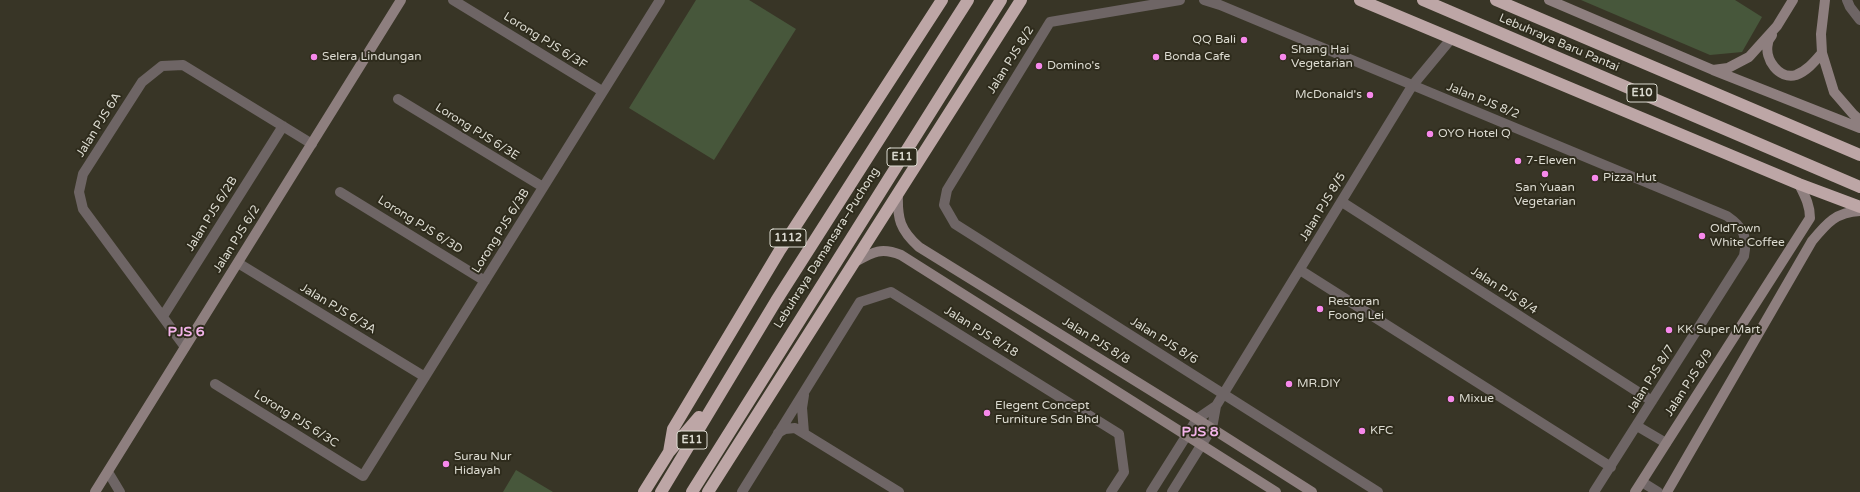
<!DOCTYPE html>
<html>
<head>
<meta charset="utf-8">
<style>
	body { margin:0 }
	canvas { display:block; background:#383526 }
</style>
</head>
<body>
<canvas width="1860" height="492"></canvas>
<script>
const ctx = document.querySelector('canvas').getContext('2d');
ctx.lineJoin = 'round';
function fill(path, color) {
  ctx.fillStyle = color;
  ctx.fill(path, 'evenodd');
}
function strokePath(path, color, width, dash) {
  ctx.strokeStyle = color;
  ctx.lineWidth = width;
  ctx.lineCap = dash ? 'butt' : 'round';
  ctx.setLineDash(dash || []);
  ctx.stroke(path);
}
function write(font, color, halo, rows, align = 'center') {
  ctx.font = font + ' "Varela Round",sans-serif';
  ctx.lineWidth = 4;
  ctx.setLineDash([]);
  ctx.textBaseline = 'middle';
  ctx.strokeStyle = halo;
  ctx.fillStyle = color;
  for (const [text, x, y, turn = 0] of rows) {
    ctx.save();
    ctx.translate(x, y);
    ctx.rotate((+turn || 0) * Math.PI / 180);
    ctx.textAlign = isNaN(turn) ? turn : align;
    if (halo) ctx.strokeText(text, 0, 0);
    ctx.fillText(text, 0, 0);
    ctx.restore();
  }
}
const green = new Path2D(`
	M696 0H749L796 29 714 160 629 108Z
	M1581 0H1735L1762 17 1742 52 1710 55Z
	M516 470 553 492H503Z`);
const street = new Path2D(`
	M453 0 602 91
	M1180 0 1050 22 947 190 944 205 955 224 1378 492
	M1204 0 1220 5 1727 216C1743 227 1748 236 1744 256L1594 492
	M1847 0 1850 7 1860 20
	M398 99 543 187
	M340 192 485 281
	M1342 202 1652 401
	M238 263 425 377
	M1300 270 1611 467
	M163 316 283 126
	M185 347 83 209 79 192 83 174 142 82 162 66 183 65 312 144
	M215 384 363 476 660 0
	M1637 426 1666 443
	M778 433 785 429 795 428 899 492
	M804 433 802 408 804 395
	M108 472 120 492
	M1642 482 1658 492
	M742 492 860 302 891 292 1119 434 1124 472 1111 492
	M1151 492 1197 419 1216 406
	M1172 492 1212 428 1216 406 1412 86 1451 39`);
const secondary = new Path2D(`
	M1549 0 1713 70 1860 128
	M1825 0 1821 34 1822 53 1834 92 1853 114 1860 120
	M1772 35C1771 37 1768 40 1768 43 1764 59 1779 80 1796 75 1807 71 1815 61 1822 53
	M1713 70 1728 68 1749 57 1777 26 1793 0
	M898 193C897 219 900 230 919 247L1197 419 1312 492
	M855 262C873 252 881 247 901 255L1276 492
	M95 492 401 0
	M1635 492 1810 218C1810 205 1805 196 1799 184
	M1667 492 1812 241C1827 223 1836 212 1860 211`);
const highway = new Path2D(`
	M1360 0 1799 184 1860 207
	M1423 0 1860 187
	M1496 0 1860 155
	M669 452 673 429 780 250 942 0
	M644 492 669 452 699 417
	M661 492 776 301 968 0
	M692 492 1001 0
	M708 492 1021 0`);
const markers = [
	[1244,40,4,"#f788eb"],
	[314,57,4,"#f788eb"],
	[1156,57,4,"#f788eb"],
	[1283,57,4,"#f788eb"],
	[1039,66,4,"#f788eb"],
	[1370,95,4,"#f788eb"],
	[1430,134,4,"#f788eb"],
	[1518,161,4,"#f788eb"],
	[1545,174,4,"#f788eb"],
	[1595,178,4,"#f788eb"],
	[1702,236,4,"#f788eb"],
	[1320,309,4,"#f788eb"],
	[1669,330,4,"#f788eb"],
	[1289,384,4,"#f788eb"],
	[1451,399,4,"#f788eb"],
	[987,413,4,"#f788eb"],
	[1362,431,4,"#f788eb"],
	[446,464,4,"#f788eb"]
];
const shields = [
	[1642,93,30],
	[902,157,30],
	[788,238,36],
	[692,440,30]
];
const shieldNames = [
	["E10",1642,93],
	["E11",902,157],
	["1112",788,238],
	["E11",692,440]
];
const poiNames = [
	["QQ Bali",1236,40,"right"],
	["Shang Hai",1291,50],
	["Vegetarian",1291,64],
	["Selera Lindungan",322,57],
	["Bonda Cafe",1164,57],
	["Domino's",1047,66],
	["McDonald's",1362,95,"right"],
	["OYO Hotel Q",1438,134],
	["7-Eleven",1526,161],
	["Pizza Hut",1603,178],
	["San Yuaan",1545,188,"center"],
	["Vegetarian",1545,202,"center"],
	["OldTown",1710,229],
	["White Coffee",1710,243],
	["Restoran",1328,302],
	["Foong Lei",1328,316],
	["KK Super Mart",1677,330],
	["MR.DIY",1297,384],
	["Mixue",1459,399],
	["Elegent Concept",995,406],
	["Furniture Sdn Bhd",995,420],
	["KFC",1370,431],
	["Surau Nur",454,457],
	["Hidayah",454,471]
];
const streetNames = [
	["Lorong PJS 6/3F",545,41,32],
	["Lebuhraya Baru Pantai",1559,43,23],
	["Jalan PJS 8/2",1011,60,-58],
	["Jalan PJS 8/2",1483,101,22],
	["Jalan PJS 6A",99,125,-58],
	["Lorong PJS 6/3E",477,132,32],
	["Jalan PJS 8/5",1323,207,-59],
	["Jalan PJS 6/2B",212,214,-58],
	["Lorong PJS 6/3D",420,225,32],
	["Lorong PJS 6/3B",501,231,-58],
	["Jalan PJS 6/2",237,239,-58],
	["Lebuhraya Damansara–Puchong",827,248,-58],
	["Jalan PJS 8/4",1504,291,33],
	["Jalan PJS 6/3A",338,309,31],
	["Jalan PJS 8/18",981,332,32],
	["Jalan PJS 8/8",1096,341,32],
	["Jalan PJS 8/6",1164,341,32],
	["Jalan PJS 8/7",1651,379,-58],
	["Jalan PJS 8/9",1689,383,-57],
	["Lorong PJS 6/3C",296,419,32]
];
const quarterNames = [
	["PJS 6",186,332],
	["PJS 8",1200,432]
];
fill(green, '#47573b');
strokePath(street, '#6e6565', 10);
strokePath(secondary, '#8e7f7f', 10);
strokePath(highway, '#bda6a6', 12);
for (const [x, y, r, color] of markers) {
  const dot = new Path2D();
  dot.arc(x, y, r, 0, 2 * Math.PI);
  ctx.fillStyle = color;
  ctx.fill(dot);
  strokePath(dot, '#2e2b1c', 1.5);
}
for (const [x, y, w] of shields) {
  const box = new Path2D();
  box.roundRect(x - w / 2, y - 9, w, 18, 3);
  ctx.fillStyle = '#2e2b1c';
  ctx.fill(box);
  strokePath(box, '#dcdbd1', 1);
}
write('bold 11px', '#dcdbd1', null, shieldNames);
write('12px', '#dcdbd1', '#2e2b1c', poiNames, 'left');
write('12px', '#dcdbd1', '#2e2b1c', streetNames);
write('bold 14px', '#f2b3e9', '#2e2b1c', quarterNames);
</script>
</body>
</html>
